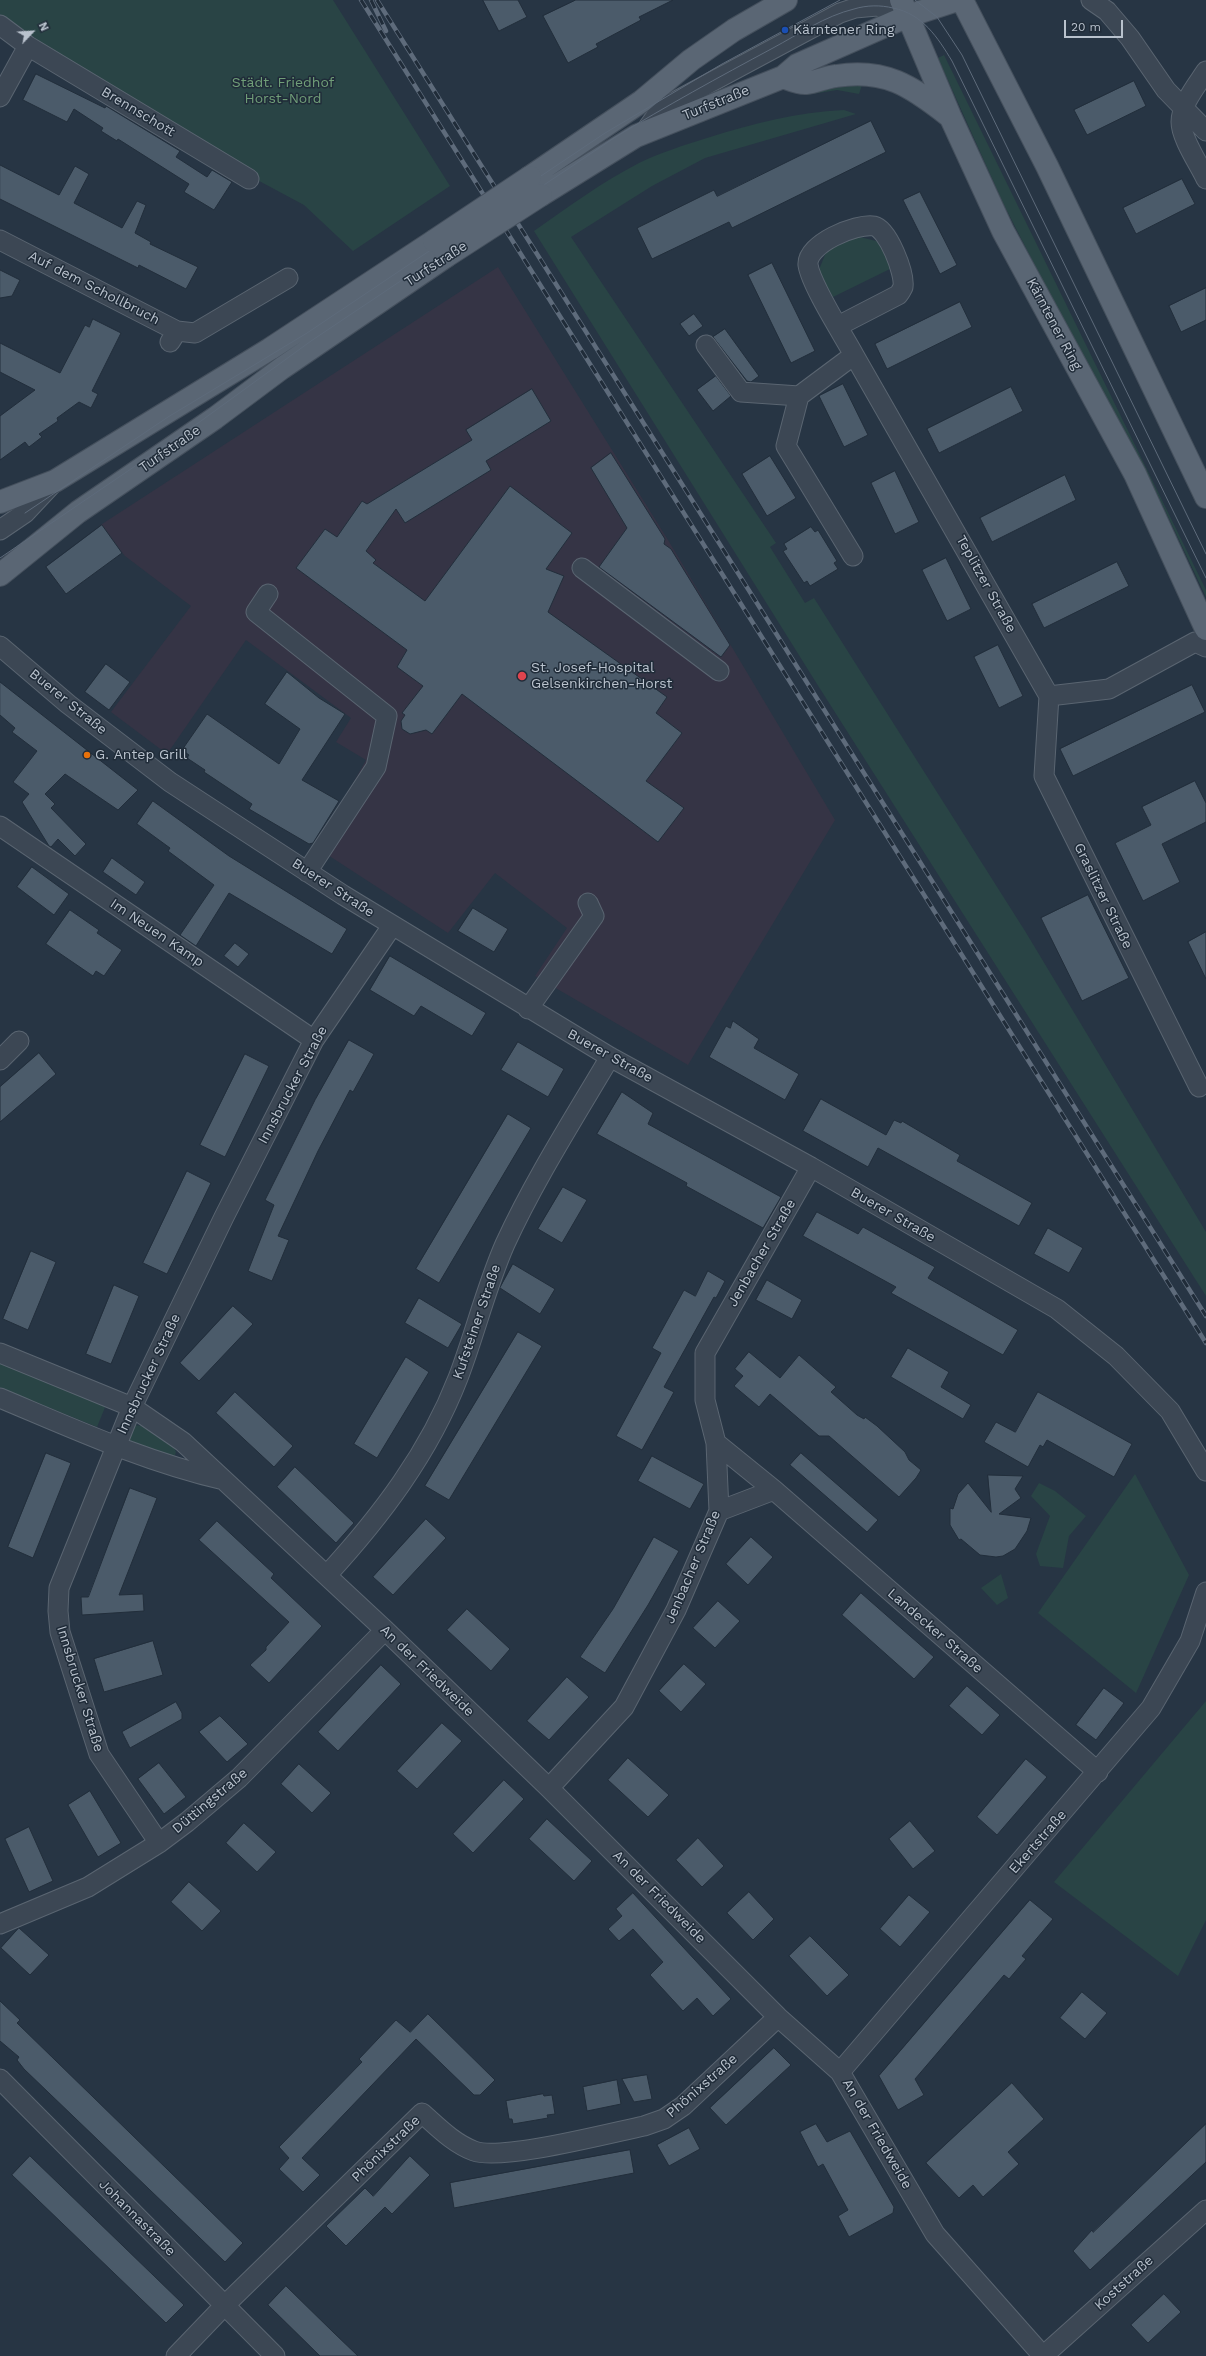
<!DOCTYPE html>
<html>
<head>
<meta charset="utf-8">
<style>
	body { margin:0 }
	#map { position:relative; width:1206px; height:2356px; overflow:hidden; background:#273544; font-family:"Work Sans",sans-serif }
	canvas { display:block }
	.north { position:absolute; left:12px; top:12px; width:40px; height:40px; -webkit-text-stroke:3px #202c39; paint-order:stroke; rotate:65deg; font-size:11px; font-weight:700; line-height:16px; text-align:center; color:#b9c2cd }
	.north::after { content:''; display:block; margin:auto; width:14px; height:18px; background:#b9c2cd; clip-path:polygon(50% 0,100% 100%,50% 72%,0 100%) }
	.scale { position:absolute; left:1064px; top:20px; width:59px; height:18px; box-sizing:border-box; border:2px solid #b9c2cd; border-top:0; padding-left:5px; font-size:12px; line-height:14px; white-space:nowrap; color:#b9c2cd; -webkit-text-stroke:3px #202c39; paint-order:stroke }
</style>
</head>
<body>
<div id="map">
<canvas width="1206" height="2356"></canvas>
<div class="north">N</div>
<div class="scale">20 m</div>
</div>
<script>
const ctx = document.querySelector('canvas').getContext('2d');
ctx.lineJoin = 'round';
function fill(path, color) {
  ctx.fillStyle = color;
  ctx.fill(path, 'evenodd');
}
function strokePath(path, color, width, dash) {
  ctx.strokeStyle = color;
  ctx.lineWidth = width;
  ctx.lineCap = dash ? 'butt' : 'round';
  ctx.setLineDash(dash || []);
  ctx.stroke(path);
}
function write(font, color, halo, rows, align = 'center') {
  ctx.font = font + ' "Work Sans",sans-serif';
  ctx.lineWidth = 3;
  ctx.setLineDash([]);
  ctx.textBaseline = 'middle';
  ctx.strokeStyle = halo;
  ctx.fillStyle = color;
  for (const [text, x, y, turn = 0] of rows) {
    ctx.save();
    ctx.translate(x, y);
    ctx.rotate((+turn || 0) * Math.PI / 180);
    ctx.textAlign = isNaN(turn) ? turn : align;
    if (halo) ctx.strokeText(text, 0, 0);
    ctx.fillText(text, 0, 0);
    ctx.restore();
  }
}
const medical = new Path2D(`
	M498 267 668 540 835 820 688 1065 535 976 567 928 495 873 448 933 317 848 366 760 336 742 351 718 246 640 167 754 111 712 191 606 125 556 99 526Z`);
const green = new Path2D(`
	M0 0H333L450 186 353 251 304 205 248 175 0 22Z
	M944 55 1206 590V597L1150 479 1077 348 1003 203 938 58Z
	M863 82 859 94 837 90 806 95V93Z
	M844 110 856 114 705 158 652 186 571 237 776 543 770 547 805 603 814 598 1025 931 1206 1232V1296L817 684 534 231C568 207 602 182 639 163 660 153 684 145 707 138 752 124 797 112 844 110Z
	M856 236 880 242 892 268 833 297 818 272 827 250Z
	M0 1363 106 1405 97 1427 0 1388Z
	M134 1425 141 1426 173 1446 176 1452 175 1455 168 1456 131 1442 128 1440Z
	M1135 1474 1189 1575 1136 1693 1038 1613Z
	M1039 1483 1055 1491 1086 1516 1069 1536 1063 1568 1040 1566 1036 1554 1050 1516 1031 1496Z
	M1001 1574 1008 1598 997 1605 981 1588Z
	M1206 1701V1920L1178 1976 1054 1882Z`);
const building = new Path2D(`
	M483 0H518L527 17 499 31Z
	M576 0H673L639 17 641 20 596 44 598 47 568 63 543 16Z
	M36 74 105 108 106 106 180 151 176 157 207 177 212 170 232 182 214 210 184 192 189 184 118 139 117 141 101 131 103 128 74 109 67 122 23 100Z
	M1134 81 1146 106 1087 135 1074 110Z
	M871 121 886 152 732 228 729 222 652 259 637 228 714 190 717 196Z
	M0 165 59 195 75 166 89 174 74 203 122 228 137 201 146 205 135 233 151 242 150 244 198 267 186 289 139 265 138 268 0 199Z
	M1182 179 1195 204 1136 234 1123 208Z
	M920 192 957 265 940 274 903 200Z
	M772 263 815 351 791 363 748 275Z
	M0 270 20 280 12 296 0 298Z
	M1206 288V320L1181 332 1169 306Z
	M960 302 972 327 887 369 875 344Z
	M694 314 703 326 689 336 680 324Z
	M93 319 121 333 92 391 98 394 91 408 79 402 57 418 58 421 39 434 42 437 29 447 25 442 0 460V416L35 390 0 372V343L60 373 85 325 89 327Z
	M725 329 759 376 751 382 747 381 713 337Z
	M716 376 731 396 713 411 697 390Z
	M843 384 868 435 844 447 819 396Z
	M1011 387 1023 411 939 453 927 429Z
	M532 389 551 421 486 461 491 470 405 523 396 509 366 551 376 560 373 563 425 601 510 486 572 533 546 569 564 576 548 612 667 697 656 713 682 733 646 781 684 808 658 842 462 694 432 734 426 730 410 734 402 729 401 721 405 715 402 713 423 686 397 667 407 650 296 568 325 529 337 537 362 501 367 504 472 440 466 430Z
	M611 453 665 539 664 544 671 549 730 645 721 657 599 567 627 528 591 468Z
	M770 456 796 498 767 516 742 474Z
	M895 471 919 522 895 534 871 483Z
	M1065 475 1076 500 992 542 980 518Z
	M102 525 122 553 66 594 46 567Z
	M811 527 815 532 818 530 837 561 834 563 838 569 810 586 807 581 804 583 783 551 787 549 784 544Z
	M946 558 971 609 947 621 922 570Z
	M1117 562 1129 586 1044 628 1032 604Z
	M998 645 1023 696 999 708 974 657Z
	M106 664 130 682 109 710 85 692Z
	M287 672 319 698 345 714 302 780 339 801 313 843 309 844 249 809 252 804 204 772 205 770 187 758 189 755 182 750 207 714 279 764 300 729 265 704Z
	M0 682 138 790 118 810 65 774 45 794 55 804 51 808 86 844 75 856 58 839 51 847 49 846 22 802 29 794 13 782 37 751 12 732 15 728 0 715Z
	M1192 685 1205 712 1073 776 1060 749Z
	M1195 781 1206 803V822L1162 844 1180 882 1143 901 1115 843 1151 825 1142 807Z
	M153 801 229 856 347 929 332 954 229 893 196 946 180 935 214 885 168 851 170 848 137 824Z
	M112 858 145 882 136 895 103 872Z
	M32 867 69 894 54 915 17 887Z
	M1088 895 1129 978 1082 1001 1041 918Z
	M473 908 508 929 494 952 458 931Z
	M70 910 99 930 97 933 122 950 104 976 96 971 93 976 46 944Z
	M1206 932V979L1188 942Z
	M235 943 249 954 238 967 224 956Z
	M390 956 486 1013 472 1036 421 1006 414 1016 370 990Z
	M733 1021 759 1039 754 1048 799 1074 785 1100 709 1057 726 1026 730 1028Z
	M349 1040 374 1054 353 1092 350 1090 318 1151 278 1236 289 1240 272 1281 248 1271 274 1205 265 1200 315 1100Z
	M518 1042 564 1069 548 1097 501 1070Z
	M39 1053 56 1074 0 1122V1087Z
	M245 1054 269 1066 225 1157 200 1145Z
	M622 1092 653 1113 648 1124 781 1197 763 1228 686 1186 687 1183 597 1134Z
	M821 1099 886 1135 894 1120 901 1123 902 1121 960 1155 957 1161 1032 1203 1019 1226 878 1148 868 1167 803 1131Z
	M508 1114 531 1128 439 1283 416 1269Z
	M187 1171 211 1183 167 1274 143 1263Z
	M563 1187 587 1200 562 1243 538 1229Z
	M817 1212 858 1234 863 1227 935 1267 928 1278 1018 1330 1003 1355 891 1293 896 1287 803 1236Z
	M1048 1228 1083 1248 1069 1273 1034 1254Z
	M31 1251 56 1262 28 1330 3 1319Z
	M513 1264 555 1289 540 1314 500 1288Z
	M708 1271 725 1281 716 1298 714 1297 664 1387 674 1392 642 1450 616 1436 661 1353 652 1348 684 1290 695 1296Z
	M767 1280 802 1300 792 1319 756 1300Z
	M114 1285 139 1296 111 1364 86 1354Z
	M419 1298 462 1324 448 1348 405 1323Z
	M233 1306 253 1324 199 1381 180 1363Z
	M518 1332 542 1346 449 1500 425 1486Z
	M908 1348 949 1372 941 1387 971 1405 963 1419 891 1377Z
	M749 1352 780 1378 799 1355 836 1387 831 1392 857 1415 864 1419 865 1417 877 1426 905 1452 909 1460 921 1470 916 1478 899 1497 829 1436H819L770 1394 759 1407 734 1386 743 1376 735 1369Z
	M406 1357 429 1372 377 1458 354 1444Z
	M235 1392 293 1446 274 1467 216 1413Z
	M1038 1392 1132 1444 1114 1477 1047 1440 1043 1447 1040 1445 1028 1467 984 1442 996 1422 1015 1432Z
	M46 1453 71 1463 33 1558 8 1547Z
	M801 1453 878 1520 867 1532 790 1465Z
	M652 1456 704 1484 690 1509 638 1481Z
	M295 1467 354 1523 336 1543 277 1487Z
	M988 1475 1023 1476 1015 1489 1021 1498 999 1514 1031 1518 1027 1531 1015 1549 1003 1556 996 1557 980 1555 961 1539 959 1540 950 1525V1508L953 1509 958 1494 968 1483 991 1512Z
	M130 1488 157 1498 119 1595 143 1594 144 1611 82 1615 81 1597H88Z
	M426 1519 446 1538 393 1595 373 1577Z
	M217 1521 274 1574 271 1578 322 1626 269 1683 250 1665 266 1650V1647L289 1622 199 1540Z
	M654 1537 679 1551 648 1605 605 1673 580 1657 613 1609Z
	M751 1537 773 1557 748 1585 726 1564Z
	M861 1593 934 1657 914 1679 842 1615Z
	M718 1601 740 1621 715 1648 693 1628Z
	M467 1609 510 1649 491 1671 447 1630Z
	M153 1641 163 1675 104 1692 94 1659Z
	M684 1664 706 1684 681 1712 659 1691Z
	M381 1665 401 1684 338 1751 318 1732Z
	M567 1677 589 1697 549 1740 527 1721Z
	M967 1686 1000 1715 982 1735 949 1706Z
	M1104 1688 1124 1703 1096 1740 1076 1725Z
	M176 1702 182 1713V1719L130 1748 122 1732Z
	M220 1716 248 1744 227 1762 199 1732Z
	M442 1723 462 1741 417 1789 397 1771Z
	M628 1758 669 1795 648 1817 608 1780Z
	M1026 1759 1047 1777 997 1835 977 1817Z
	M159 1763 186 1797 164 1814 138 1779Z
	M299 1764 331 1793 312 1813 281 1784Z
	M504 1780 524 1799 473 1853 453 1834Z
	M90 1791 121 1843 98 1857 68 1805Z
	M547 1819 592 1861 574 1881 529 1839Z
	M910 1821 935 1851 913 1869 889 1839Z
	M244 1823 276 1852 257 1872 226 1843Z
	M29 1827 53 1881 29 1892 5 1839Z
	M698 1838 724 1866 702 1887 676 1860Z
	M189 1882 221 1911 202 1931 171 1902Z
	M749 1892 774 1919 753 1940 727 1913Z
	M633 1893 731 1999 713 2016 697 1998 683 2011 660 1986 650 1975 663 1962 633 1929 619 1941 608 1929 622 1916 616 1909Z
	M909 1895 930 1912 900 1947 880 1929Z
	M1030 1900 1053 1919 1022 1956 1026 1959 1009 1979 1004 1975 915 2079 924 2095 898 2110 879 2076Z
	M19 1928 49 1955 30 1975 1 1948Z
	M810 1936 849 1975 827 1996 789 1956Z
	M1082 1992 1107 2013 1085 2039 1060 2018Z
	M0 2001 20 2020 17 2023 243 2243 225 2262 24 2069 17 2060 19 2057 0 2041Z
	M428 2014 495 2080 480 2095H474L416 2039 302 2158 320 2175 303 2192 279 2169 289 2158 279 2147 362 2062 359 2059 396 2020 410 2032Z
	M774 2048 791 2065 726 2125 710 2108Z
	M647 2075 652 2099 634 2102 622 2079Z
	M617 2080 621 2104 587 2111 583 2087Z
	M1012 2083 1044 2119 1008 2152 1019 2164 983 2197 973 2185 959 2198 926 2163Z
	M543 2094 544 2096 552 2095 555 2114 547 2115 548 2118 513 2124 512 2119H509L506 2101Z
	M816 2124 827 2142 850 2131 894 2207 893 2213 849 2237 838 2216 848 2210 823 2164 818 2167 800 2132Z
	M1206 2124V2162L1090 2270 1073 2251 1092 2230 1093 2232Z
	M689 2128 700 2149 669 2166 657 2145Z
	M630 2150 634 2173 454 2208 450 2183Z
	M30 2156 184 2305 166 2323 12 2175Z
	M410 2156 430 2175 392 2214 385 2207 346 2246 326 2226 365 2188 373 2196Z
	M286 2286 334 2333 358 2356H320L268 2305Z
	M1164 2294 1181 2312 1148 2343 1131 2325Z`);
const minor = new Path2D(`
	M1091 0 1107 11 1130 38 1166 90 1206 131
	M0 25 28 46 249 179
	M1206 71C1197 85 1181 104 1181 122 1181 138 1199 164 1206 179
	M0 97 28 46
	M644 133 661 109 840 13 855 8 877 6 908 16
	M0 240 177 331 170 342
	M838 326 898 295C900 293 902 289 903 287 905 273 888 229 874 226 856 223 806 244 808 265 811 285 843 335 854 355L1049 696 1109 689 1195 642 1206 647
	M177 331 195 333 288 278
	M706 345 741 392 799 396
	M0 530 25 513 55 481
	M853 556 786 446 799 396 854 355
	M582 568 719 671
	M268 594 256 612 387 716 376 767 307 872
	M0 646 68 704 170 782 343 895 610 1057 811 1167 1057 1309 1116 1356 1170 1411 1206 1471
	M1049 696 1044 776 1199 1087
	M0 826 314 1040
	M528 1009 594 916 588 903
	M0 1060 19 1041
	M0 1353 132 1407 183 1442 385 1630 549 1788 778 2017 840 2072 935 2234 1043 2356
	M0 1398C74 1429 146 1462 224 1480
	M716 1443 774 1490 1098 1772
	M719 1511 774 1490
	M327 1575C381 1516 429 1453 458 1378 475 1334 486 1287 505 1244 535 1179 574 1118 610 1057
	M549 1788 624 1707 676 1610 719 1511 716 1443 705 1400V1353L811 1167
	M159 1843 99 1754 60 1632 58 1611 59 1588 132 1407 224 1217 314 1040 392 926
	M0 1924 88 1887 159 1843 187 1822 239 1778 385 1630
	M840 2072 1151 1708 1190 1641 1206 1592
	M0 2079 275 2356
	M176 2356 224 2306 422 2113C438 2127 453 2143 474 2151 502 2161 610 2133 644 2126L664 2119 683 2106 778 2017
	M1043 2356 1206 2210`);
const major = new Path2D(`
	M901 0 950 116 1003 231 1135 474 1206 629
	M962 0 1047 166 1206 497
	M783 77C789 79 799 84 806 83 816 82 826 77 836 76 885 68 911 86 948 115
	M530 177 642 101 691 60 734 30 786 0
	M541 195 636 136 783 77 797 65 908 16 957 0
	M0 502 55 481 270 349 434 241
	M0 575 78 512 215 418 282 368 445 257`);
const tram = new Path2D(`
	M915 0 937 17 962 55 1206 554
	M25 513 168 417 307 333 605 133 722 64 840 0
	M0 558 194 426 311 341 614 138C666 106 719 77 773 48 799 34 825 16 854 9 867 5 881 5 893 8 923 14 938 38 952 61L1206 578`);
const rail = new Path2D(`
	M361 0 1206 1343
	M371 0 386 31
	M377 0 1206 1316`);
const majorBridge = new Path2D(`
	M434 241 530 177
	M445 257 541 195`);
const markers = [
	[785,30,4,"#1a4fb4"],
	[522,676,5,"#e0444e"],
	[87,755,4,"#e8710a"]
];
const poiNames = [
	["Kärntener Ring",793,30],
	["St. Josef-Hospital",531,668],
	["Gelsenkirchen-Horst",531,684],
	["G. Antep Grill",95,755]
];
const parkNames = [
	["Städt. Friedhof",283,83],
	["Horst-Nord",283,99]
];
const streetNames = [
	["Turfstraße",716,103,-22],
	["Brennschott",138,112,31],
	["Turfstraße",436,264,-33],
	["Auf dem Schollbruch",94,288,27],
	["Kärntener Ring",1054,324,62],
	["Turfstraße",170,449,-35],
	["Teplitzer Straße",986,584,61],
	["Buerer Straße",68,702,39],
	["Buerer Straße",333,888,33],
	["Graslitzer Straße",1103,896,64],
	["Im Neuen Kamp",157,933,34],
	["Buerer Straße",610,1056,29],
	["Innsbrucker Straße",293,1085,-62],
	["Buerer Straße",893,1215,30],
	["Jenbacher Straße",762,1253,-60],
	["Kufsteiner Straße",477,1322,-71],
	["Innsbrucker Straße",149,1374,-65],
	["Jenbacher Straße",693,1567,-67],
	["Landecker Straße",935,1631,41],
	["An der Friedweide",427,1671,44],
	["Innsbrucker Straße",80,1689,73],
	["Düttingstraße",210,1801,-40],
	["Ekertstraße",1038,1842,-49],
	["An der Friedweide",659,1897,45],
	["Phönixstraße",702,2086,-41],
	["An der Friedweide",877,2134,60],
	["Phönixstraße",386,2149,-44],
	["Johannastraße",137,2218,45],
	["Koststraße",1124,2283,-42]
];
fill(medical, '#353445');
fill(green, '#294445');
fill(building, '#4b5b6a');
strokePath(building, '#222e3b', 1);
strokePath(minor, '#5a6571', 21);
strokePath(major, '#45505d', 24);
strokePath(minor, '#3c4754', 19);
strokePath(major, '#5a6674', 22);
strokePath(tram, '#5e6b7b', 1);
strokePath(rail, '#5e6b7b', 4.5);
strokePath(rail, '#202c39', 3, [9]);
strokePath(majorBridge, '#45505d', 24, []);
strokePath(majorBridge, '#5a6674', 22);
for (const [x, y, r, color] of markers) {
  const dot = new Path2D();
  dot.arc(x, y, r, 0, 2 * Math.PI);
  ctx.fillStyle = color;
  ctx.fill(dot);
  strokePath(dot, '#202c39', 1.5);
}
write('14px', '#b9c2cd', '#202c39', poiNames, 'left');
write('14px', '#709e78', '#202c39', parkNames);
write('14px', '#b9c2cd', '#202c39', streetNames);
</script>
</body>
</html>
